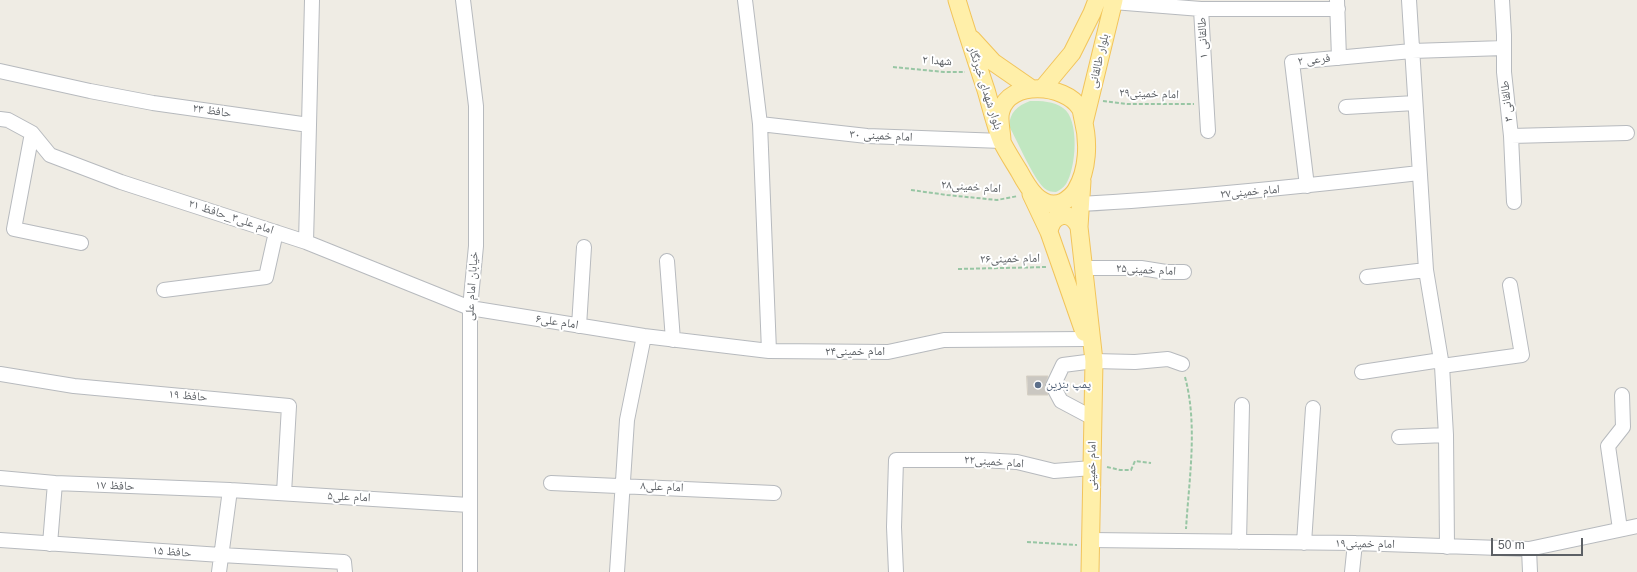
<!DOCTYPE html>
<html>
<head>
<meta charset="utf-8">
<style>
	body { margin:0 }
	#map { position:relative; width:1637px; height:572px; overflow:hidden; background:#efece4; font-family:Helvetica,sans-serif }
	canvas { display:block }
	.scale { position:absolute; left:1491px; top:538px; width:92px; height:18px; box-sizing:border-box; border:2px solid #5c6065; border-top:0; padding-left:5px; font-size:12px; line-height:14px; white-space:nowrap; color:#5c6065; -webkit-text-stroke:3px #fff; paint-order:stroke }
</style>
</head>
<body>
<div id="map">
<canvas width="1637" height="572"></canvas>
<div class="scale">50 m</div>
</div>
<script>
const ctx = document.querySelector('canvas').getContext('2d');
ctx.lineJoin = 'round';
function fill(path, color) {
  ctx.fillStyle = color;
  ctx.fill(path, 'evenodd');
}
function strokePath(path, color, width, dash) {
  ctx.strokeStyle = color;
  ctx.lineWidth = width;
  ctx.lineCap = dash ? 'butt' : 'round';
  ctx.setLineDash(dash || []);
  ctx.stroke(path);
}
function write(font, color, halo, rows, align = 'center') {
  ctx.font = font + ' Helvetica,"Noto Naskh Arabic",sans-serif';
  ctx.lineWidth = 4;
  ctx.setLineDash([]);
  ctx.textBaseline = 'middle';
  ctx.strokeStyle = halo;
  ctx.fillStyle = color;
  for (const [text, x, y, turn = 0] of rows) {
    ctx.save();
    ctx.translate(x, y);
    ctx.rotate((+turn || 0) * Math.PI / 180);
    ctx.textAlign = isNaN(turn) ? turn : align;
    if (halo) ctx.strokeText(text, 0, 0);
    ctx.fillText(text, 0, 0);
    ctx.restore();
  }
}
const green = new Path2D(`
	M1030 101C1041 101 1054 101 1063 108 1080 119 1076 169 1066 184 1063 188 1060 190 1056 192 1051 192 1048 191 1044 188 1032 176 1018 142 1009 126 1010 112 1017 106 1030 101Z`);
const building = new Path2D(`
	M1027 376H1048L1045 386 1048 395H1028Z`);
const path = new Path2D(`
	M893 67 944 72H965
	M1103 101 1127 104H1194
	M911 190 947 195 997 200 1018 196
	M958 269 1047 267
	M1185 377C1198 425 1189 479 1186 529
	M1107 467 1120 470H1131L1135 461 1151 463
	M1027 542 1077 545`);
const minor = new Path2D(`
	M463 0 476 106V246L470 308V572
	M745 0 760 124 769 351
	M1337 0 1339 58
	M1409 0 1426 270 1442 366 1446 435 1447 547
	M1502 0 1504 35V72L1511 136 1514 202
	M1113 2 1201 9 1208 131
	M1201 9H1338
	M0 71 90 91 153 103 309 125 306 242
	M1346 107 1415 103
	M0 119 8 120 32 133 50 155 121 182 306 242 470 308 644 336 769 351 888 352 944 340 1086 339
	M760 124 867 136 1002 141
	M309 125 312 0
	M32 133 14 229 81 243
	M1511 136 1627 133
	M1307 186 1292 62 1412 51 1504 48
	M1080 204C1194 198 1306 186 1419 173
	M667 261 673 340
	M1084 268H1141L1166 272H1184
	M1367 277 1426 270
	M164 290 266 277 276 232
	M579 326 584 247
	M1442 366 1522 355 1510 285
	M1362 372 1441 360
	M0 374 74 386 289 406 284 493
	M1093 418 1061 401 1053 386 1063 365 1094 361 1135 362 1168 359 1182 364
	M1399 437 1446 435
	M0 478 55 483 230 490 469 505
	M551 483 774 493
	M1620 529 1608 446 1623 427 1622 395
	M0 540 221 555 344 562 345 572
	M1090 540 1355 543 1529 549 1637 526
	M1239 542 1242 405
	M1304 543 1313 408
	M50 544 55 483
	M1529 549 1530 572
	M219 572 230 490
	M617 572 627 420 644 336
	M896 572 894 527 896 460H982L1017 462 1054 471 1092 468
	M1352 572 1355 543`);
const major = new Path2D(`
	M957 0C966 30 976 60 986 90 991 107 995 125 1002 142 1007 152 1013 161 1019 171 1027 186 1041 212 1063 202 1068 199 1073 195 1076 190 1088 170 1089 142 1083 119 1082 116 1082 111 1080 108 1065 84 1009 80 1001 111 998 119 1002 132 1002 141
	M972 39 993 62 1032 89
	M1042 89 1072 53 1092 13 1097 0
	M1084 123 1114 0
	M1082 181 1079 227 1094 361 1090 572
	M1031 194 1049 232 1084 332
	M1049 232C1052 213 1071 209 1079 227`);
const markers = [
	[1038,385,4,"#5c6f8a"]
];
const streetNames = [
	["طالقانی ۱",1203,38,-93],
	["فرعی ۲",1314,60,-6],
	["شهدا ۲",937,61,4],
	["بلوار طالقانی",1099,61,-77],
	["بلوار شهدای خبرنگار",985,88,72],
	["امام خمینی۲۹",1149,94,2],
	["طالقانی ۳",1507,101,-96],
	["حافظ ۲۳",212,111,8],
	["امام خمینی ۳۰",881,136,3],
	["امام خمینی۲۸",971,187,4],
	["امام خمینی۲۷",1250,192,-5],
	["امام علی۳_حافظ ۲۱",231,217,18],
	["امام خمینی۲۶",1010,259,-1],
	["امام خمینی۲۵",1146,270,3],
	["خیابان امام علی",472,286,-86],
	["امام علی۶",557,322,9],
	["امام خمینی۲۴",855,352],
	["حافظ ۱۹",188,396,5],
	["امام خمینی۲۲",994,462,4],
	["امام خمینی",1092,466,-89],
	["حافظ ۱۷",115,486,2],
	["امام علی۸",662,487,3],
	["امام علی۵",349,497,3],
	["امام خمینی۱۹",1365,544,1],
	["حافظ ۱۵",172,552,4]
];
const serviceNames = [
	["پمپ بنزین",1046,385]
];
fill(green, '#c1e7c1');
fill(building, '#cac7c1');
strokePath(building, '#d4cec2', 1);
strokePath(minor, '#b7babe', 16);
strokePath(major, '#f2c45a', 19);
strokePath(path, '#98c6a4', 2, [4, 2]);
strokePath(minor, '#fff', 14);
strokePath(major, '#ffefa9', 17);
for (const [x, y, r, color] of markers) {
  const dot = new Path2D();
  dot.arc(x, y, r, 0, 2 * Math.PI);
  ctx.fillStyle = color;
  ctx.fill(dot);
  strokePath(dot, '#fff', 1.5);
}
write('12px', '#5c6065', '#fff', streetNames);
write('12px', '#4e5e75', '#fff', serviceNames, 'left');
</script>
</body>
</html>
